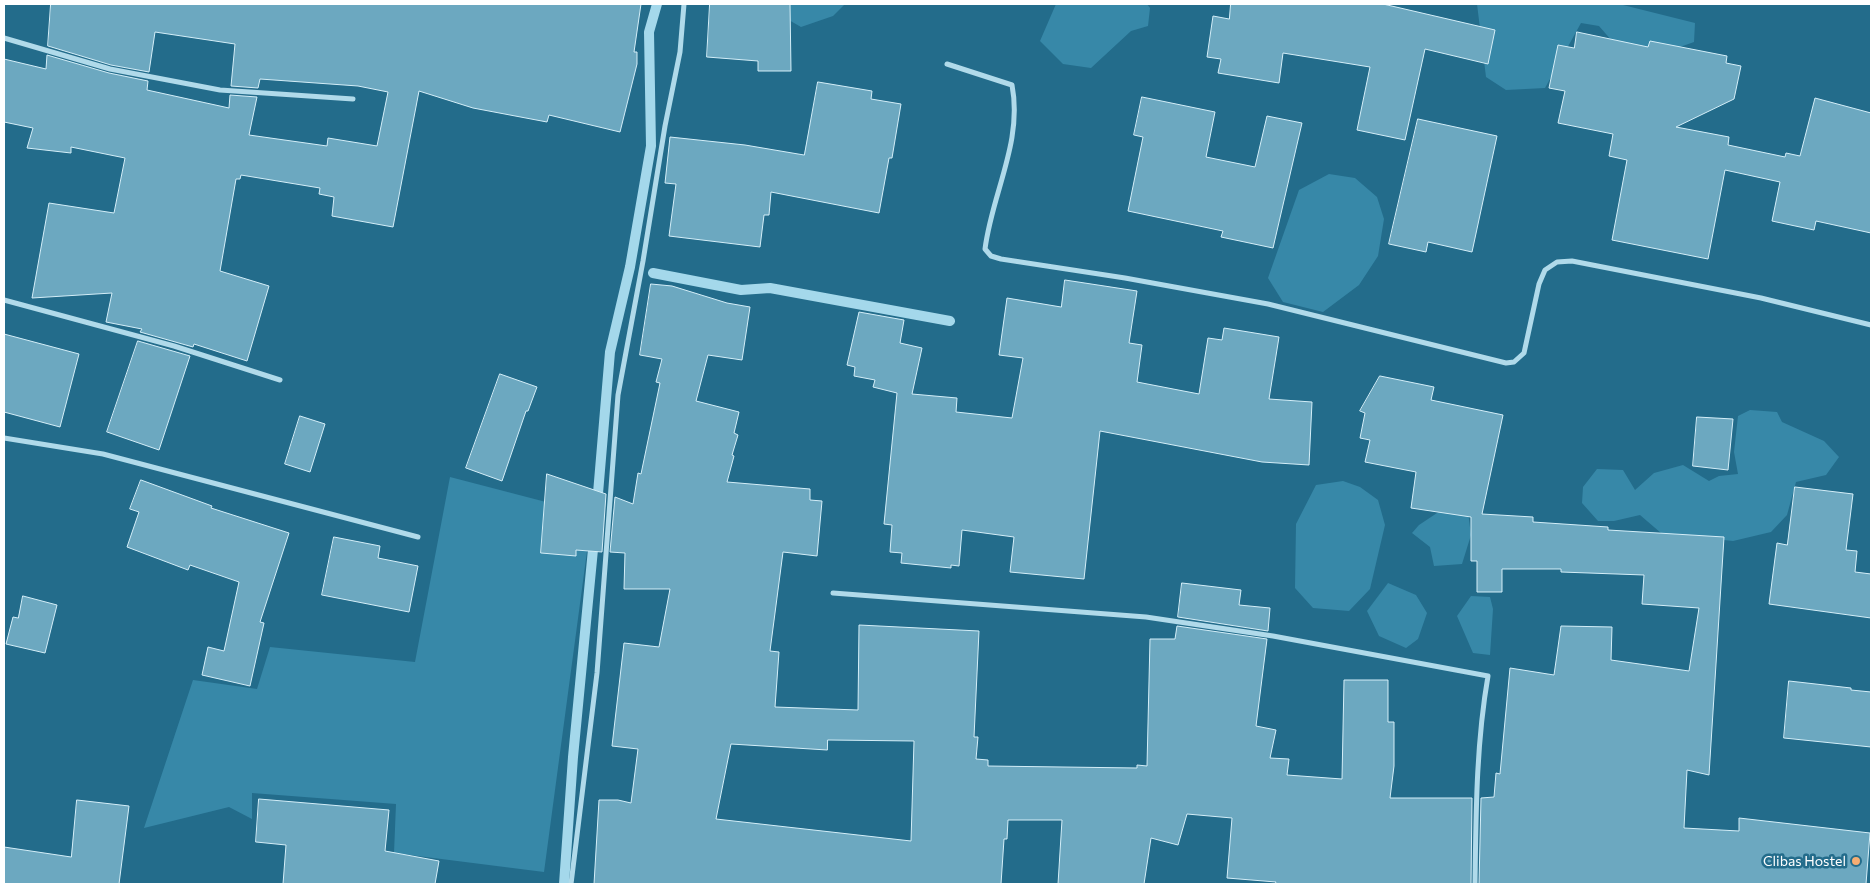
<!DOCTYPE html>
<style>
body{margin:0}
#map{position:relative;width:1875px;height:888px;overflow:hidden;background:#236c8b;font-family:Commissioner,sans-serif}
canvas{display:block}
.frame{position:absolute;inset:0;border:5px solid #fff;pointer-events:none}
</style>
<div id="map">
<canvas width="1875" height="888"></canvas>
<div class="frame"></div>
</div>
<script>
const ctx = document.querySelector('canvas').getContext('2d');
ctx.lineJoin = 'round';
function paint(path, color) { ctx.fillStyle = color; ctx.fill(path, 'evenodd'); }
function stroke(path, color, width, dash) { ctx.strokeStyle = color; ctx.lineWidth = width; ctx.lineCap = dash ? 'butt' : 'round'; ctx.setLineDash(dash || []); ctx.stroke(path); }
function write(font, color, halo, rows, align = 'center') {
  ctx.font = font + ' Commissioner,sans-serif'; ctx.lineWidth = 5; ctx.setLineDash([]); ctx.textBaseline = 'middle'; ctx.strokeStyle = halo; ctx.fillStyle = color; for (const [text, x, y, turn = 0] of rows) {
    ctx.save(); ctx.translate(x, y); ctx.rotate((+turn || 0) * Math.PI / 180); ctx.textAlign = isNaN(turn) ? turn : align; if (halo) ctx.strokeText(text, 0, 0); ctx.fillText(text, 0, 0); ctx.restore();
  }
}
const green = new Path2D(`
 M 761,4 L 845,4 L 833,16 L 801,27 Z
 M 1056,4 L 1147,4 L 1150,8 L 1148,26 L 1131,31 L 1091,68 L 1063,64 L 1040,41 Z
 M 1477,4 L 1619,4 L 1695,23 L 1694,42 L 1646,59 L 1619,49 L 1599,26 L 1581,23 L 1545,88 L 1506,90 L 1486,77 Z
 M 1329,174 L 1355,178 L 1377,197 L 1384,219 L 1378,256 L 1359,285 L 1323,312 L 1283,302 L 1268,278 L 1299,190 Z
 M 1750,410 L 1777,412 L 1782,422 L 1824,441 L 1839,457 L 1826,475 L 1796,482 L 1787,515 L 1771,532 L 1733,541 L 1661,533 L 1640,515 L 1614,521 L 1598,521 L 1582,503 L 1583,487 L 1597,469 L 1623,470 L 1635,490 L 1654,473 L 1683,465 L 1709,481 L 1719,476 L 1738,474 L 1734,452 L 1738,416 Z
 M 450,477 L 592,514 L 544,872 L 394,853 L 396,804 L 252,793 L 252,819 L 229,807 L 144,828 L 193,680 L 257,689 L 270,647 L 415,662 Z
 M 1343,481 L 1360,487 L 1378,500 L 1385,525 L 1370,589 L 1349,611 L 1313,608 L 1295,588 L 1296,524 L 1316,485 Z
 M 1443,509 L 1468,512 L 1471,535 L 1462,564 L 1434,566 L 1430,547 L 1412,533 L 1419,525 Z
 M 1388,583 L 1416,595 L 1427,613 L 1418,639 L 1406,648 L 1379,636 L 1367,611 Z
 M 1471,596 L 1490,597 L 1493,609 L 1490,655 L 1473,653 L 1457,616 Z`);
const stream = new Path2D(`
 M 653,273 L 741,290 L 770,288 L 950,321
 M 597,505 L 610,352 L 630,267 L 651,146 L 649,32 L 657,4
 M 564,884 L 573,757 L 594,539`);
const building = new Path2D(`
 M 51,4 L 641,4 L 634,52 L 637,52 L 637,64 L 620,132 L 549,115 L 547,122 L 473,108 L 419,91 L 393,227 L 332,216 L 334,197 L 319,194 L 320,188 L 241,175 L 240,179 L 236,179 L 220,271 L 269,286 L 247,361 L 194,344 L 193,347 L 140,332 L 142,329 L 106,322 L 112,293 L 32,298 L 49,203 L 114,213 L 125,158 L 71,147 L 71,153 L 27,148 L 33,128 L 4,122 L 4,59 L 46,69 L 47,55 L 109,73 L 148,81 L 147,90 L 229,108 L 230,95 L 257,97 L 249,135 L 327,146 L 328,138 L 377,146 L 388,92 L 358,86 L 260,79 L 258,88 L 231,86 L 235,44 L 155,32 L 149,72 L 111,65 L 48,46 Z
 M 710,4 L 790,4 L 791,71 L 758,71 L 758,61 L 707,57 Z
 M 1231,4 L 1383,4 L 1495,30 L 1488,64 L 1425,49 L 1405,140 L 1357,130 L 1370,67 L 1283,53 L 1279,83 L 1218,73 L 1221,59 L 1207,57 L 1213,16 L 1229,19 Z
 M 1577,32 L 1648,47 L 1650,41 L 1727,56 L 1726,63 L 1741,66 L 1734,99 L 1676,127 L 1729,137 L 1728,145 L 1785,157 L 1786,153 L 1800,156 L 1815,98 L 1871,113 L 1871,233 L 1816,221 L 1814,230 L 1772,221 L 1780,182 L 1725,170 L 1708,259 L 1612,240 L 1627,160 L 1609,156 L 1613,134 L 1558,123 L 1565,91 L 1549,88 L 1558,45 L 1574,48 Z
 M 818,82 L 872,91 L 871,99 L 901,104 L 892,158 L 889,158 L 879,213 L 771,192 L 769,215 L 764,215 L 760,247 L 669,236 L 676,184 L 665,183 L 670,137 L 745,145 L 804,155 Z
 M 1142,97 L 1215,112 L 1206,157 L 1255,167 L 1267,116 L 1302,123 L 1273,248 L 1221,237 L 1223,231 L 1128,211 L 1143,137 L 1134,135 Z
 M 1418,119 L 1497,136 L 1472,252 L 1428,242 L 1426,252 L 1389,244 Z
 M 1065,280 L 1137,291 L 1129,343 L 1142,345 L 1137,382 L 1199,394 L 1208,338 L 1222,340 L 1224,328 L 1279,337 L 1269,399 L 1312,402 L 1309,465 L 1262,462 L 1100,431 L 1084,579 L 1010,572 L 1014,537 L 962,530 L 959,566 L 951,565 L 951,568 L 901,563 L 902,553 L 890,552 L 892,525 L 884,524 L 897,393 L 873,387 L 875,380 L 854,376 L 855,367 L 847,365 L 859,312 L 904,320 L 900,343 L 922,348 L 912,394 L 957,398 L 956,412 L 1012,418 L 1023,358 L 999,355 L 1007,298 L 1061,307 Z
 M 651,284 L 672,286 L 727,303 L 750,307 L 742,360 L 708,355 L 696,401 L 739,412 L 734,433 L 738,435 L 732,455 L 734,456 L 727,482 L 810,489 L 810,500 L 822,501 L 817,556 L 783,552 L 770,651 L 779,652 L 775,707 L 858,710 L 859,625 L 979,631 L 974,737 L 978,737 L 976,759 L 988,760 L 988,766 L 1137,768 L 1137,765 L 1147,766 L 1150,639 L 1175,639 L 1177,626 L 1267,639 L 1256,726 L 1276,730 L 1270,758 L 1289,759 L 1287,775 L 1342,779 L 1344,680 L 1388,680 L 1388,722 L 1394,722 L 1394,766 L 1390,798 L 1472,798 L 1471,884 L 1275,884 L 1276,882 L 1227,878 L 1232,818 L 1187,814 L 1178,845 L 1151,838 L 1144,884 L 1058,884 L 1062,820 L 1008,820 L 1007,839 L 1004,839 L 1001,884 L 594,884 L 599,800 L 618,800 L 631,803 L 638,749 L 612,746 L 624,643 L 659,647 L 670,589 L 624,589 L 625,553 L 610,552 L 615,497 L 633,504 L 638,473 L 641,474 L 660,383 L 656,382 L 662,359 L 640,355 ZM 828,740 L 914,741 L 911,841 L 716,819 L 731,744 L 827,750 Z
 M 4,334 L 79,354 L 60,427 L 4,412 Z
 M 138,341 L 190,356 L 159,450 L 107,432 Z
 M 500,374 L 537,387 L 528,411 L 526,411 L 502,481 L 466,468 Z
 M 1380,376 L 1434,387 L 1431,400 L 1503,415 L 1482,514 L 1533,517 L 1533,522 L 1608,527 L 1608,530 L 1724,537 L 1709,775 L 1687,770 L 1684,828 L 1739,831 L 1739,818 L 1870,833 L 1866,884 L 1479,884 L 1481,798 L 1494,797 L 1496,773 L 1500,774 L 1510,668 L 1554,675 L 1561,626 L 1612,627 L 1611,660 L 1689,671 L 1699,608 L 1642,604 L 1644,575 L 1561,572 L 1561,569 L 1502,569 L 1502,592 L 1477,592 L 1477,561 L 1471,561 L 1471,517 L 1411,508 L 1416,472 L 1365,462 L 1370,440 L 1360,438 L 1365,413 L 1360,411 Z
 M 300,416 L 325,424 L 310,472 L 285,464 Z
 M 1697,417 L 1733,419 L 1728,470 L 1693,466 Z
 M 547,474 L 606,494 L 602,552 L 576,550 L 576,556 L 541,553 Z
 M 141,480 L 212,506 L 211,508 L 289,533 L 260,622 L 264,623 L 250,686 L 202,675 L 208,647 L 224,651 L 239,582 L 190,565 L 188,570 L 127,547 L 139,512 L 130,509 Z
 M 1795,487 L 1853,494 L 1846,550 L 1857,551 L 1855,572 L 1871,574 L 1871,618 L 1769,604 L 1777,543 L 1787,545 Z
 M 334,537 L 380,546 L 378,558 L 418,566 L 409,612 L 322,595 Z
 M 1182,583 L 1241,590 L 1239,605 L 1270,608 L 1268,631 L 1178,617 Z
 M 23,596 L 57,605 L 45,653 L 6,644 L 13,617 L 18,618 Z
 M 1789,681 L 1851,688 L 1851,690 L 1871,692 L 1871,747 L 1784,738 Z
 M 259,799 L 389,810 L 385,851 L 439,861 L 435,884 L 283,884 L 286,845 L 256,842 Z
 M 77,800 L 129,806 L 119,884 L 4,884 L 4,847 L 71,857 Z`);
const street = new Path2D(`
 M 4,38 L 110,69 L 220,90 L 353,99
 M 947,64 L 1012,85 C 1023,142 992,193 985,249 L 991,256 L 1001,259 L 1125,278 L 1268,304 L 1506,363 L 1514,362 L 1524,353 L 1539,284 L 1545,270 L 1557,262 L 1572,261 L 1761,298 L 1871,325
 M 4,300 L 174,346 L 280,380
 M 4,438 L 103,454 L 418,537
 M 833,593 L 1146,617 L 1273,636 L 1488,676 C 1476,745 1476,815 1475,884
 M 571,884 L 597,673 L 618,395 L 643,261 L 665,126 L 680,52 L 684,4`);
const markers = [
 [1856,861,5,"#f6ad72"]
];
const poiNames = [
 ["Clibas Hostel",1846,861]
];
paint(green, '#3788a8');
stroke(stream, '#a4d8eb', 10);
paint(building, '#6ca8c0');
stroke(building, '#d4eef8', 1);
stroke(street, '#b0daea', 5);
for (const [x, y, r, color] of markers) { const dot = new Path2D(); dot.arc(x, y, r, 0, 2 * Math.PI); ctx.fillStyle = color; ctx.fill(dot); stroke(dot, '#236c8b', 2); }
write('14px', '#fff', '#236c8b', poiNames, 'right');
</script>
